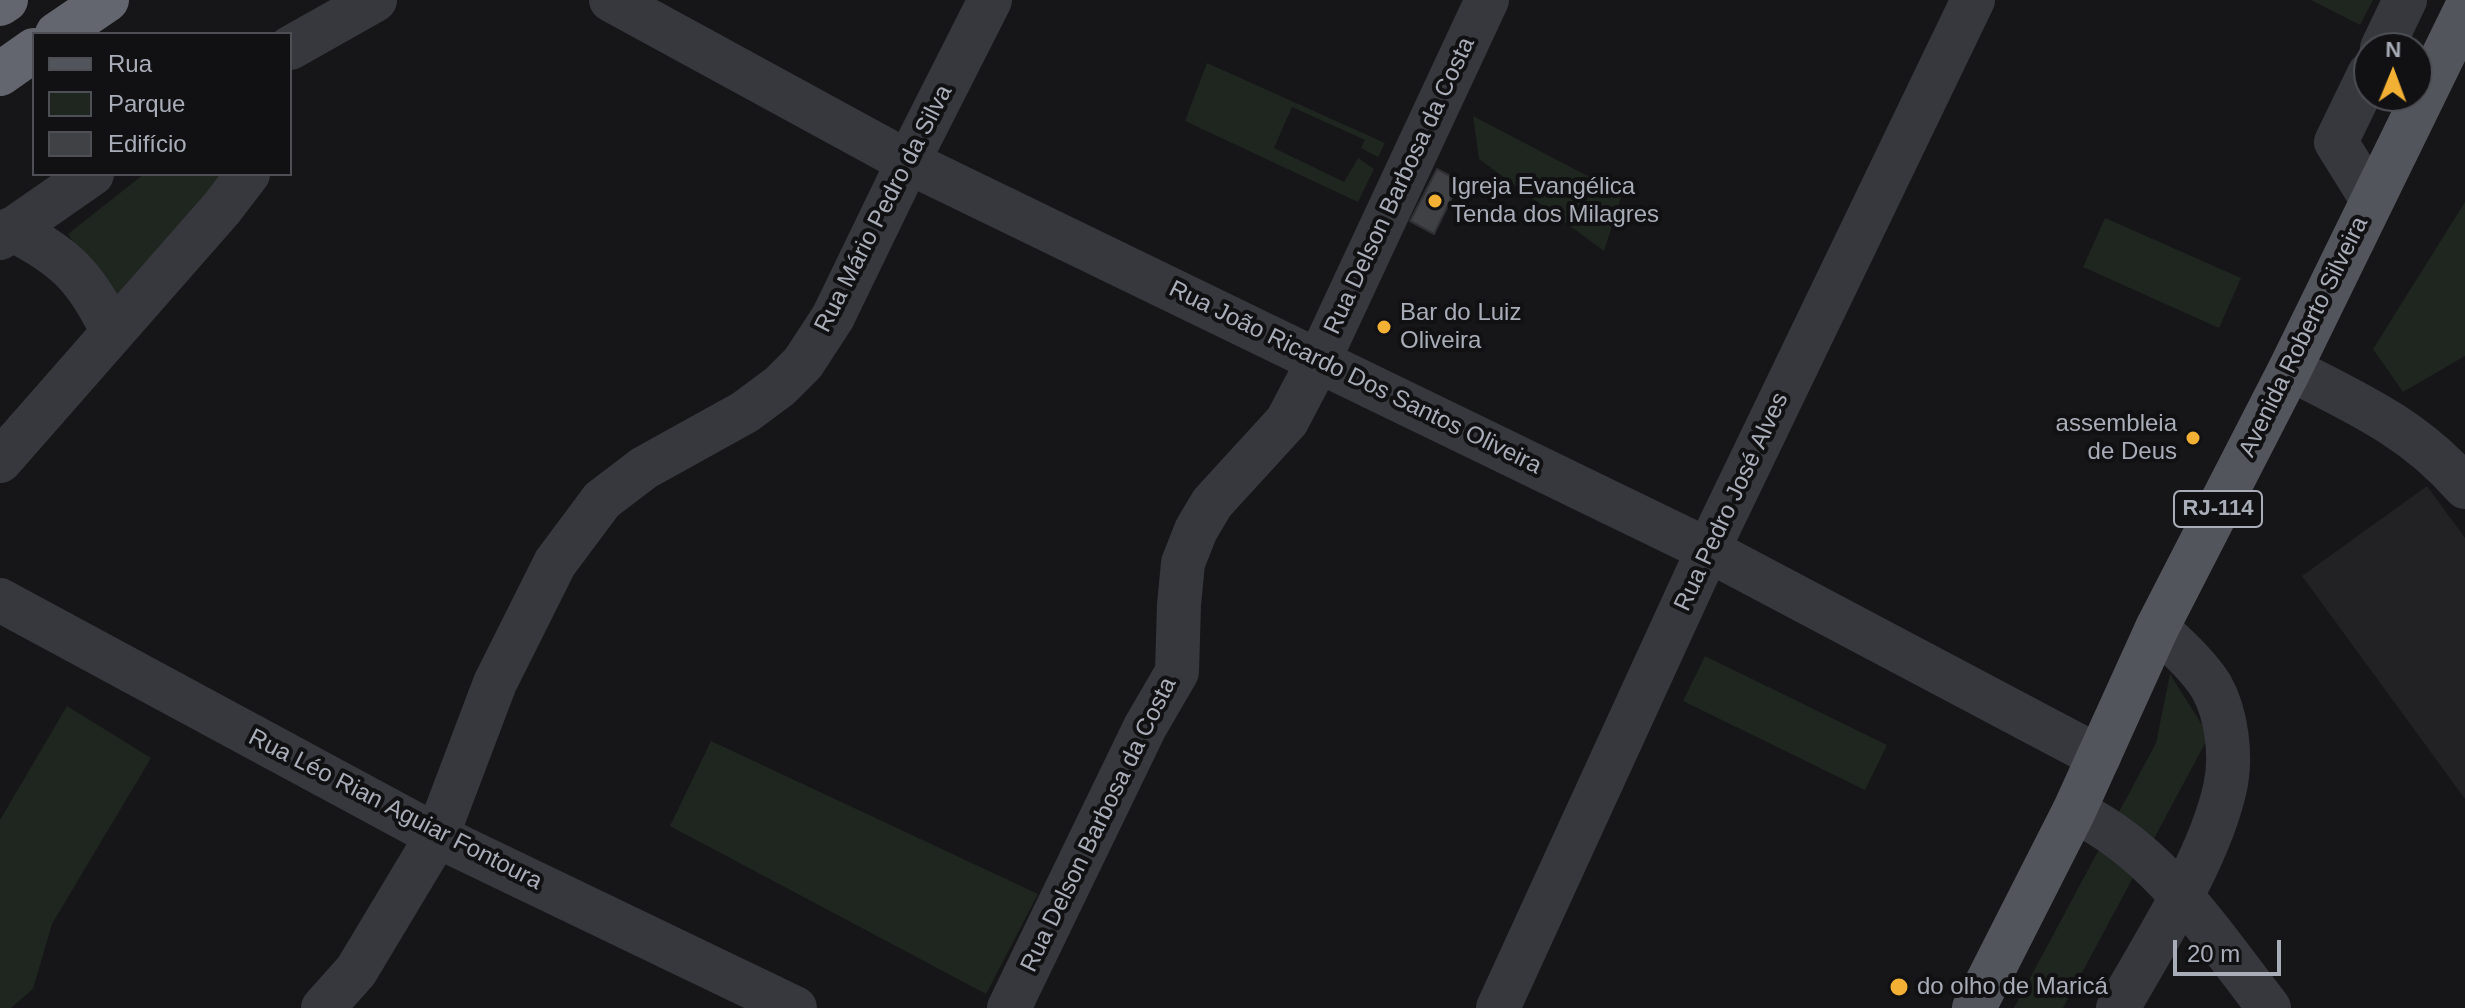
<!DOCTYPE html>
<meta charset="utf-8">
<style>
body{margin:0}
#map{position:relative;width:2465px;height:1008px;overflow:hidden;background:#161618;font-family:Arial,sans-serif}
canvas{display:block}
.legend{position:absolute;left:32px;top:32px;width:260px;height:144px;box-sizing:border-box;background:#111113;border:2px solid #4d4f55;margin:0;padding:10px 14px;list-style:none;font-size:24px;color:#a8adb8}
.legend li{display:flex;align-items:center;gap:16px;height:40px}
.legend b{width:40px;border:2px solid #4d4f55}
.north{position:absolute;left:2353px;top:32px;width:80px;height:80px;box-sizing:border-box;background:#111113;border:2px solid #4d4f55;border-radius:50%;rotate:1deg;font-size:22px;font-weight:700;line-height:32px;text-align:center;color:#a8adb8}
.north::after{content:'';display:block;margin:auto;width:28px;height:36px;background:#f2b134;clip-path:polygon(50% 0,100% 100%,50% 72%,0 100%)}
.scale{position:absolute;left:2173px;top:940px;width:108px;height:36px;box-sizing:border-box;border:4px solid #a8adb8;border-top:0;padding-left:10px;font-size:24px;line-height:28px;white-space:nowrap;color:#a8adb8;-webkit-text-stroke:6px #111113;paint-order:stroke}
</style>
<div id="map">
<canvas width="2465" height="1008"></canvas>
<ul class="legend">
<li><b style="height:10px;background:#53555c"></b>Rua</li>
<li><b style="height:22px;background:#1e261f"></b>Parque</li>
<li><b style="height:22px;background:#404145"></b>Edifício</li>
</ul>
<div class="north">N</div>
<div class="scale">20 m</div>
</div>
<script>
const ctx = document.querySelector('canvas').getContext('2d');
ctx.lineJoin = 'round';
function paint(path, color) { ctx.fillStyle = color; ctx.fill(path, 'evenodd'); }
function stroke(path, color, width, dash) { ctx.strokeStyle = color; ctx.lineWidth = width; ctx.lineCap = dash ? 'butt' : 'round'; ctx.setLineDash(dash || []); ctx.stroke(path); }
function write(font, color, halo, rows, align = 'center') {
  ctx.font = font + ' Arial,sans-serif'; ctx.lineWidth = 8; ctx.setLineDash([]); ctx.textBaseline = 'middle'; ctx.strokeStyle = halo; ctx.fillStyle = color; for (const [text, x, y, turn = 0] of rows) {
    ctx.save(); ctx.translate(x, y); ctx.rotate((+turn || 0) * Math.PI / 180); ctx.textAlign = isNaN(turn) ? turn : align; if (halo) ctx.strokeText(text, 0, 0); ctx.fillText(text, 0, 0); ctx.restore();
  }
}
const built = new Path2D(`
 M 2427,486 L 2465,538 L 2465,799 L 2302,576 Z`);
const green = new Path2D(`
 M 2311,0 L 2373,0 L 2360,25 Z
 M 1207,63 L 1385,143 L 1378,157 L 1361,148 L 1365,140 L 1292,107 L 1274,148 L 1344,182 L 1358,158 L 1374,169 L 1358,202 L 1185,121 Z
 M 1473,116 L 1622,194 L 1604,251 L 1479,159 Z
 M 144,174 L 223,174 L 113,301 L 68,234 Z
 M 2465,202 L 2465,356 L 2403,392 L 2373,349 Z
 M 2105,218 L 2241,278 L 2219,328 L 2083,267 Z
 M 1705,656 L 1887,745 L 1865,790 L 1683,701 Z
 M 2170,674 L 2209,736 L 2063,1008 L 2014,1008 L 2156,743 Z
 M 67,706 L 151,758 L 52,924 L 33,989 L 11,1008 L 0,1008 L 0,820 Z
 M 711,741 L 1038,894 L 986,994 L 670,826 Z`);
const building = new Path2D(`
 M 1437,169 L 1460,181 L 1434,234 L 1410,221 Z`);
const minor = new Path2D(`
 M 611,0 L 908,162 L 1708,550 L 2099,757
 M 290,48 L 375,0
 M 2382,48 L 2405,0
 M 2369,74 L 2336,142 L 2372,200
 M 11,229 C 65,256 86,277 112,331
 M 0,238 L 92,174
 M 2290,369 C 2357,403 2415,429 2465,487
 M 0,461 L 222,208 L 248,174
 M 0,600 L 437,836 L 795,1008
 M 2074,811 C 2160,852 2212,935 2269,1008
 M 323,1008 L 356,971 L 437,836 L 495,683 L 555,563 L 602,500 L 644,468 L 745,412 L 780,386 L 803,363 L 833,317 L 908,162 L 990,0
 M 1009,1008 L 1145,727 L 1177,672 L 1179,605 L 1183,563 L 1196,530 L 1212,503 L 1287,421 L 1319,360 L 1487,0
 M 1498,1008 L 1708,550 L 1973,0
 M 2118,1008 C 2154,944 2209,860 2225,788 C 2232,757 2227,714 2211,686 C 2197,664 2176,646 2157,628`);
const major = new Path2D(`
 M 1974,1008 L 2074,811 L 2157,628 L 2290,369 L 2465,11`);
const highway = new Path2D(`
 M 0,4 L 6,0
 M 57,34 L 107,0
 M 0,74 L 34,50`);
const markers = [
 [1435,201,8,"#f2b134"],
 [1384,327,8,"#f2b134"],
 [2193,438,8,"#f2b134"],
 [1899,987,10,"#f2b134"]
];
const shields = [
 [2218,509,88]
];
const shieldNames = [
 ["RJ-114",2218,509]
];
const streetNames = [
 ["Rua Delson Barbosa da Costa",1400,186,-65],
 ["Rua Mário Pedro da Silva",884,209,-63],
 ["Avenida Roberto Silveira",2304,337,-64],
 ["Rua João Ricardo Dos Santos Oliveira",1355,378,26],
 ["Rua Pedro José Alves",1732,502,-65],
 ["Rua Léo Rian Aguiar Fontoura",395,810,27],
 ["Rua Delson Barbosa da Costa",1099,825,-64]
];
const poiNames = [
 ["Igreja Evangélica",1451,187],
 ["Tenda dos Milagres",1451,215],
 ["Bar do Luiz",1400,313],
 ["Oliveira",1400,341],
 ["assembleia",2177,424,"right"],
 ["de Deus",2177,452,"right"],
 ["do olho de Maricá",1917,987]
];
paint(built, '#222225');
paint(green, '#1e261f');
paint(building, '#404145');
stroke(building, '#303034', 2);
stroke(minor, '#37383d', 44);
stroke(major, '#53555c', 44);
stroke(highway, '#63666e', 44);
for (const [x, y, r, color] of markers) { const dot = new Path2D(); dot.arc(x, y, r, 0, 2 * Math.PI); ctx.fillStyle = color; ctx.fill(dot); stroke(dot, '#111113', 3); }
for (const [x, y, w] of shields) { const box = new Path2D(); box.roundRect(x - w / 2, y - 18, w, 36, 6); ctx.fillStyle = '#111113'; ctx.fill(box); stroke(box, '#a8adb8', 2); }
write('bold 22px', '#a8adb8', null, shieldNames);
write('24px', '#a8adb8', '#111113', streetNames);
write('24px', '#a8adb8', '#111113', poiNames, 'left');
</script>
